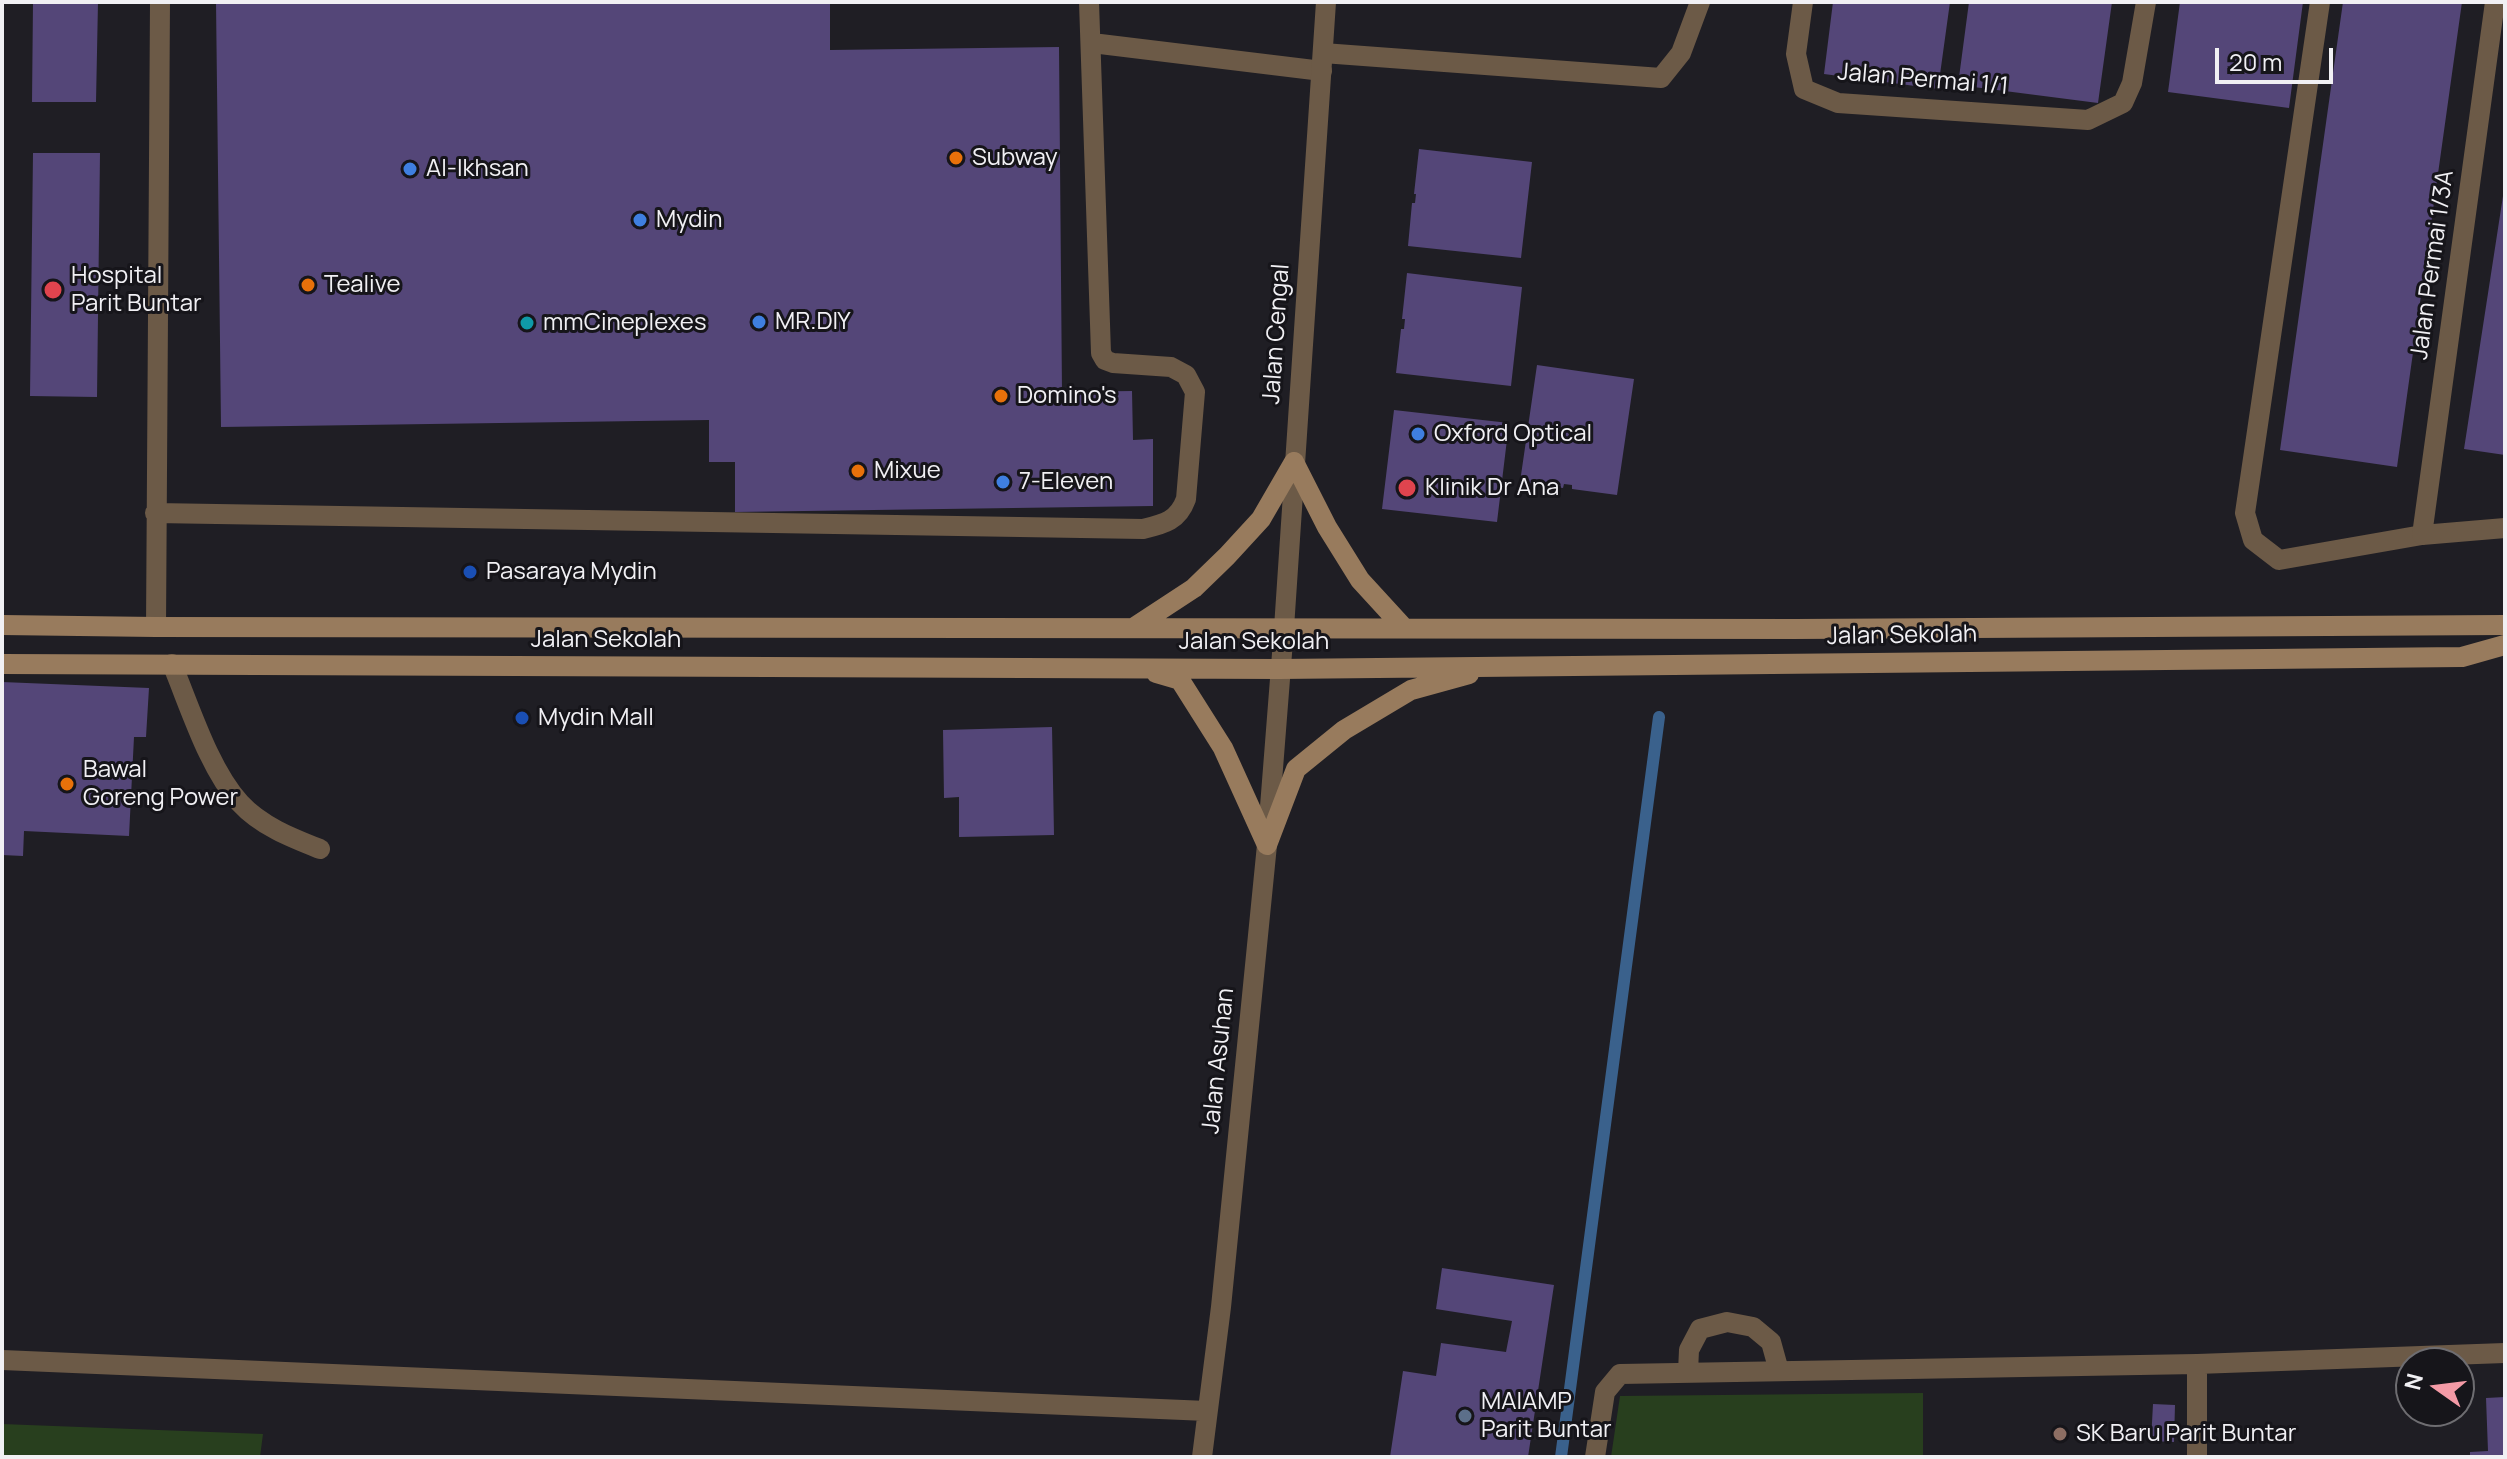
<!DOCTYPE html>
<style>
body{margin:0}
#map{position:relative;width:2507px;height:1459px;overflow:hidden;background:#1f1e24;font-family:Manrope,sans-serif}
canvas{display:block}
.frame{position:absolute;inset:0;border:4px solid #f1f0f4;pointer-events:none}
.north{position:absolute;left:2395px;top:1347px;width:80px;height:80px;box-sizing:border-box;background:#16151a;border:2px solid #6e6d71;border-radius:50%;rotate:284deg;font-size:22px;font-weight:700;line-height:32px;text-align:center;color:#f1f0f4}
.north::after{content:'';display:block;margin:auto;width:28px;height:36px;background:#f49aa6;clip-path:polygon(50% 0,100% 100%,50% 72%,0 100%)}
.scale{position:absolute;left:2215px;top:48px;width:118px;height:36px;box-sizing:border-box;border:4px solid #f1f0f4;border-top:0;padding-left:10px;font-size:24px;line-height:28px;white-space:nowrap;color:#f1f0f4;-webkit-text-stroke:6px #16151a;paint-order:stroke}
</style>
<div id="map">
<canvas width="2507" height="1459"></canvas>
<div class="frame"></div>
<div class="north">N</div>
<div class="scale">20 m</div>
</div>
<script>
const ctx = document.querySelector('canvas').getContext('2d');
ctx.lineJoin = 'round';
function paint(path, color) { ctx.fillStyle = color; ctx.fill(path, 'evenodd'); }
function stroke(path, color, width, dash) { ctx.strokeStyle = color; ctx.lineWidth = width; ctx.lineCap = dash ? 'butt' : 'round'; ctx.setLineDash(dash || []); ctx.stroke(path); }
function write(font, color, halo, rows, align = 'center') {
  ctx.font = font + ' Manrope,sans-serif'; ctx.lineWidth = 6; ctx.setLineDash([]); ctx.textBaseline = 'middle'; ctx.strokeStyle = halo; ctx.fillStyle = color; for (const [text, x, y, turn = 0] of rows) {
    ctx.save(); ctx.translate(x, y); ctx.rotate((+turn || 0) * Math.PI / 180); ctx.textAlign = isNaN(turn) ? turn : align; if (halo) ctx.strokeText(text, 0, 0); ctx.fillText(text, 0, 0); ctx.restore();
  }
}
const green = new Path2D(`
 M 1923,1393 L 1923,1457 L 1611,1457 L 1620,1396 Z
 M 2,1424 L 263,1434 L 260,1457 L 2,1457 Z`);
const stream = new Path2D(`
 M 1561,1457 L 1659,717`);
const building = new Path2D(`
 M 33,2 L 98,2 L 96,102 L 32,102 Z
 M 216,2 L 830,2 L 830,50 L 1059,47 L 1062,392 L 1132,391 L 1133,440 L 1153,439 L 1153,506 L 735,512 L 735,462 L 709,462 L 709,420 L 221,427 Z
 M 1833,2 L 1950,2 L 1938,89 L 1824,74 Z
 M 1969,2 L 2112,2 L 2098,103 L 1958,85 Z
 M 2180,2 L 2303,2 L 2289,108 L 2168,92 Z
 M 2343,2 L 2462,2 L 2397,467 L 2280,450 Z
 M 1419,149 L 1532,162 L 1521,258 L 1408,246 L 1412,203 L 1415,203 L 1416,194 L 1414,194 Z
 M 33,153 L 100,153 L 97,397 L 30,396 Z
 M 2503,196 L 2505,196 L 2505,455 L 2464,449 Z
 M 1407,273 L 1522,287 L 1511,386 L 1396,373 L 1401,329 L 1404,329 L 1405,319 L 1402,319 Z
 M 1537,365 L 1634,379 L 1617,495 L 1572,489 L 1572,485 L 1564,484 L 1563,488 L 1520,482 Z
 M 1394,410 L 1509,423 L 1497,522 L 1382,509 Z
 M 2,682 L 149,688 L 146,737 L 134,737 L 129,836 L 24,831 L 23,856 L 2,855 Z
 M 1052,727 L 1054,835 L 959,837 L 959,797 L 944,798 L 943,730 Z
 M 1442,1268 L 1554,1285 L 1528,1457 L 1390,1457 L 1403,1371 L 1436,1376 L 1441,1343 L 1506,1352 L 1512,1321 L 1436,1309 Z
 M 2505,1397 L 2505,1457 L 2470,1457 L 2470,1452 L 2488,1451 L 2486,1398 Z
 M 2153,1404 L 2175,1405 L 2174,1442 L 2151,1441 Z`);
const lane = new Path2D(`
 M 2320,2 L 2245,513 L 2253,540 L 2279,560 L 2422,535
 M 1092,43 L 1322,71
 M 155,513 L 1143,529 C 1164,524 1178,521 1186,499 L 1195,392 L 1186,375 L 1171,367 L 1113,363 L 1105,360 L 1101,353 L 1089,2
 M 156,627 L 160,2
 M 172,664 C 190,707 209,769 240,803 C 261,826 292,838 320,849
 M 1688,1372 L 1689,1350 L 1700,1329 L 1727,1322 L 1753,1327 L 1771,1342 L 1779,1371
 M 1595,1457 L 1605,1392 L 1620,1374 L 2197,1364 L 2505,1353
 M 2197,1457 L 2197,1364`);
const street = new Path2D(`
 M 1803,2 L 1796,54 L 1804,89 L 1838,103 L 2088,120 L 2123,103 L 2132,83 L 2146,2
 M 2495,2 L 2422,535 L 2505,528
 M 1323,53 L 1661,78 L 1681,53 L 1700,2
 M 2,1360 L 1207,1411
 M 1202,1457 L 1221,1307 L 1267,845 L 1284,628 L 1326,2`);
const secondary = new Path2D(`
 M 1294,462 L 1327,527 L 1360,580 L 1404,628
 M 2,625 L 156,627 L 1795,629 L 2505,625
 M 1133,628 L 1194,588 L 1227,556 L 1261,519 L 1294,462
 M 2,664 L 1279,669 L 2462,657 L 2505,645
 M 1156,673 L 1180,680 L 1223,748 L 1267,845
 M 1267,845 L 1296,769 L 1344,730 L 1411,690 L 1469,674`);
const markers = [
 [956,158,8,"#e8710a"],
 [410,169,8,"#3f7fe0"],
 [640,220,8,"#3f7fe0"],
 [308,285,8,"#e8710a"],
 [53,290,10,"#e0444e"],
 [759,322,8,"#3f7fe0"],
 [527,323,8,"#0f9aa8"],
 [1001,396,8,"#e8710a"],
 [1418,434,8,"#3f7fe0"],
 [858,471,8,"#e8710a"],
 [1003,482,8,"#3f7fe0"],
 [1407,488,10,"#e0444e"],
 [470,572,8,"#1a4fb4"],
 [522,718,8,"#1a4fb4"],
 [67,784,8,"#e8710a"],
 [1465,1416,8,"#5c6f8a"],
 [2060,1434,8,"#8d6e63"]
];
const streetNames = [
 ["Jalan Permai 1/1",1923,80,5],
 ["Jalan Permai 1/3A",2433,265,-82],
 ["Jalan Cengal",1277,334,-86],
 ["Jalan Sekolah",1902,636,-1],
 ["Jalan Sekolah",606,640],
 ["Jalan Sekolah",1254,642],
 ["Jalan Asuhan",1219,1061,-84]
];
const poiNames = [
 ["Subway",972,158],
 ["Al-Ikhsan",426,169],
 ["Mydin",656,220],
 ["Hospital",71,276],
 ["Parit Buntar",71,304],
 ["Tealive",324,285],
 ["MR.DIY",775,322],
 ["mmCineplexes",543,323],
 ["Domino's",1017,396],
 ["Oxford Optical",1434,434],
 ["Mixue",874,471],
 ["7-Eleven",1019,482],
 ["Klinik Dr Ana",1425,488],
 ["Pasaraya Mydin",486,572],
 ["Mydin Mall",538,718],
 ["Bawal",83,770],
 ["Goreng Power",83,798],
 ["MAIAMP",1481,1402],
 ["Parit Buntar",1481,1430],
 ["SK Baru Parit Buntar",2076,1434]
];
paint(green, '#283f1e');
stroke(stream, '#3a618c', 12);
paint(building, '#544678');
stroke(lane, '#6c5a47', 20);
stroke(street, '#6c5a47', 20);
stroke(secondary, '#987b5d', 20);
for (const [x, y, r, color] of markers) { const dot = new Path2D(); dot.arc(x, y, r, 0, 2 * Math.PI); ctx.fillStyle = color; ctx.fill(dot); stroke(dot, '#16151a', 3); }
write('24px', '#f1f0f4', '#16151a', streetNames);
write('24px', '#f1f0f4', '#16151a', poiNames, 'left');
</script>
